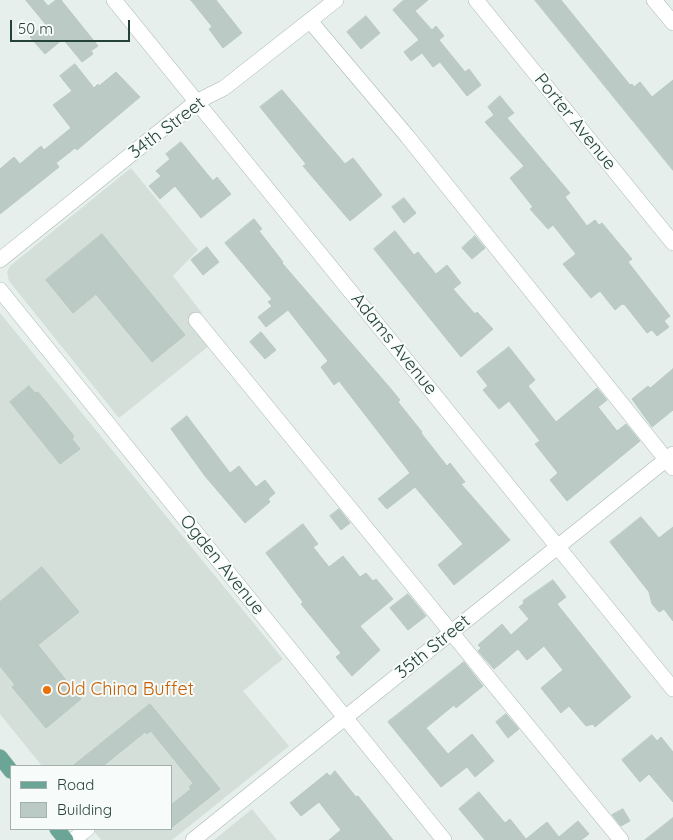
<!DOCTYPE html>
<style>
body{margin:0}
#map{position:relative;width:673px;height:840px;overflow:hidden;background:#e6efeb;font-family:Quicksand,sans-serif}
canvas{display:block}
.legend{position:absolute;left:10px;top:765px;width:162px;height:65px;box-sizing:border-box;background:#f7fbf9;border:1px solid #a3b1ad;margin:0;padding:6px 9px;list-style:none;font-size:15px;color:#24423a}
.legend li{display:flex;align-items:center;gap:10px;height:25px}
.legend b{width:25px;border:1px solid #a3b1ad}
.scale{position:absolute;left:10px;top:20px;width:120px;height:22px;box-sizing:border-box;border:2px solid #24423a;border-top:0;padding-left:6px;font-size:15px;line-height:18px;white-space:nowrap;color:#24423a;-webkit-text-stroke:4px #f7fbf9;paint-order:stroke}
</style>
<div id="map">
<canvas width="673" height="840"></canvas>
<ul class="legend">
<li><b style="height:6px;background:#6aa596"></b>Road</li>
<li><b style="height:14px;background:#bbcac4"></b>Building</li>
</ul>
<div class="scale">50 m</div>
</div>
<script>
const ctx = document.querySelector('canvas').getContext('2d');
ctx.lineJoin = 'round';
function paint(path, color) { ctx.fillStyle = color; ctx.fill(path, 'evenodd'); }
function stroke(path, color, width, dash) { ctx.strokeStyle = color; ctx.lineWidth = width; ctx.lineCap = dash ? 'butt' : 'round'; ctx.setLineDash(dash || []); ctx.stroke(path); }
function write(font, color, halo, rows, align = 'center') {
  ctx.font = font + ' Quicksand,sans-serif'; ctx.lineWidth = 4; ctx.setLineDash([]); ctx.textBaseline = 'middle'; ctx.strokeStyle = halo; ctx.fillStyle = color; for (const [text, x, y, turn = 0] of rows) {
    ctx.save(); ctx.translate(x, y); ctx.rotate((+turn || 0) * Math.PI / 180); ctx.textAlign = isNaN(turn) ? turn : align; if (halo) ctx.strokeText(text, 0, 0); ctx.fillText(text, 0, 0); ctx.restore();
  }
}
const built = new Path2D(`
 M 131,168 L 198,250 L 173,276 L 202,313 L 192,322 L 210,345 L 119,418 L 9,281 L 7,272 L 10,266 Z
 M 0,313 L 283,659 L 243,691 L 289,746 L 172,840 L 101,840 L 92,829 L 171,829 L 171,766 L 42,766 L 0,714 Z
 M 252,809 L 277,840 L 214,840 Z`);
const building = new Path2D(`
 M 26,0 L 43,0 L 48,6 L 56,0 L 61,0 L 98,46 L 91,51 L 93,54 L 82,62 L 63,39 L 45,54 L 30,37 L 45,24 Z
 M 191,0 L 216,0 L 242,33 L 223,48 L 209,29 L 212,27 Z
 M 404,0 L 428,0 L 415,11 L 432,30 L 436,26 L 444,36 L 439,40 L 465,72 L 469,69 L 481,85 L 467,96 L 440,62 L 433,67 L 422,53 L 411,61 L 404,52 L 419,40 L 393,10 Z
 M 535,0 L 561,0 L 630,85 L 632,84 L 634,87 L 640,82 L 652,97 L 673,80 L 673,170 Z
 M 366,16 L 380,33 L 361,49 L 347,32 Z
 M 75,64 L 94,88 L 98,84 L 99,86 L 116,72 L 140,97 L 77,150 L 75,148 L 56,163 L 59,167 L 0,214 L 0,169 L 14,157 L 20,164 L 41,146 L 44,150 L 71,128 L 53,105 L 72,91 L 60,76 Z
 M 282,90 L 345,164 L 353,158 L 382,195 L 350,221 L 303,166 L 306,164 L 260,107 Z
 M 500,96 L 514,113 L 507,118 L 570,193 L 565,197 L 587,226 L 595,220 L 599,225 L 602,223 L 632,259 L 628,262 L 670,316 L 664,321 L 669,327 L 657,336 L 652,330 L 647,333 L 625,305 L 622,304 L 615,310 L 600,291 L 591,298 L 563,264 L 576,254 L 553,225 L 548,229 L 530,209 L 533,207 L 510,178 L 524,166 L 485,122 L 494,115 L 488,107 Z
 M 181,142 L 213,181 L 217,177 L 231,194 L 201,218 L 175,186 L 160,199 L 149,186 L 161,176 L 156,171 L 170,159 L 166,154 Z
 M 404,198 L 416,213 L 404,223 L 392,207 Z
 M 254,219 L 262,229 L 259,231 L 283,262 L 282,263 L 391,389 L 400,400 L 398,402 L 422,432 L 421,433 L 447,466 L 450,463 L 465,482 L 461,484 L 510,540 L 454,585 L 438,565 L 463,544 L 415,487 L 387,509 L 378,499 L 410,473 L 339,381 L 334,385 L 321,367 L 328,361 L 288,310 L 266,327 L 258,317 L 272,306 L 268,302 L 272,299 L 225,243 Z
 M 395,231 L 414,255 L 418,252 L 436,274 L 447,265 L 461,283 L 453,289 L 475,314 L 477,312 L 493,329 L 461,357 L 374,249 Z
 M 102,234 L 185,335 L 152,362 L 96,294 L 73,313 L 46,280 Z
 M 475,236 L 485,248 L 472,259 L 462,248 Z
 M 207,247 L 219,262 L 203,275 L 191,260 Z
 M 261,332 L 276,350 L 265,359 L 250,342 Z
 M 509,347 L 535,380 L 528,386 L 556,422 L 597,388 L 607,400 L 598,407 L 617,431 L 626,424 L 640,441 L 567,501 L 550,480 L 558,473 L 535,444 L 540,441 L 509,401 L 499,409 L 483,390 L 488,386 L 477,372 Z
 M 673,369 L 673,410 L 652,427 L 632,399 L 648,386 L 650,388 Z
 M 29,386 L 35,393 L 38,392 L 74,436 L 72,439 L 80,449 L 60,464 L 10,402 Z
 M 187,416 L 230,473 L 239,466 L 256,487 L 265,480 L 275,493 L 268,499 L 270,502 L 245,523 L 205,476 L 171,429 Z
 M 339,509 L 350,523 L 341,530 L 330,516 Z
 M 641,517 L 659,538 L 673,527 L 673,621 L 664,609 L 659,612 L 652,604 L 649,592 L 610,542 Z
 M 303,524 L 318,544 L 313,547 L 329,567 L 343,556 L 360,577 L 366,573 L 373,581 L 376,579 L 393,599 L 360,626 L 380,650 L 352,676 L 336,657 L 341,653 L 301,604 L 303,602 L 266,553 Z
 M 42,567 L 79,612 L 38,645 L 81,699 L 46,728 L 12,687 L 15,685 L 0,666 L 0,602 Z
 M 553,580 L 566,597 L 557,604 L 631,697 L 595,727 L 593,724 L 586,726 L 569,706 L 561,713 L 541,688 L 563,670 L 544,646 L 527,660 L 518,649 L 494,669 L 478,651 L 481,648 L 478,645 L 502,624 L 511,635 L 529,619 L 519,607 L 524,603 L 523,601 Z
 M 408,594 L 426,616 L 408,630 L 390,608 Z
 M 464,662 L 483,686 L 456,708 L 454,705 L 426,728 L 448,754 L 472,734 L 494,761 L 475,777 L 467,767 L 441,787 L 388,722 Z
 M 150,704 L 220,789 L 171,828 L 171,805 L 191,789 L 189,787 L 193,783 L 151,731 L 147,734 L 145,732 L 103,766 L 73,766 Z
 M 506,714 L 519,729 L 508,738 L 496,722 Z
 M 652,735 L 657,741 L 661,737 L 673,752 L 673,802 L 649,774 L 640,782 L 622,760 Z
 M 335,771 L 356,797 L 358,796 L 393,840 L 329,840 L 341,830 L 319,802 L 301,816 L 290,803 L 327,773 L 330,776 Z
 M 479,792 L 505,823 L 510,819 L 526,839 L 547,822 L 559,837 L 578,821 L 589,834 L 581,840 L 485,840 L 459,809 Z
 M 623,809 L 630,821 L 621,826 L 612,815 Z
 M 673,818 L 673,840 L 645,840 Z`);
const minor = new Path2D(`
 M 114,0 L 673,689
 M 476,0 L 673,243
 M 654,0 L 673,23
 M 310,21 L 407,136 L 673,468
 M 0,260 L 196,102 L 224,88 L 336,0
 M 0,290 L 444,840
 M 196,320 L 621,840
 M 73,840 L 87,829
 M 193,840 L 673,454`);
const major = new Path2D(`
 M 0,757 L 11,771
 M 57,829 L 66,840`);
const markers = [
 [47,690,5,"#e8710a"]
];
const streetNames = [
 ["Porter Avenue",575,122,51],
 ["34th Street",167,128,-37],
 ["Adams Avenue",394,344,51],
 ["Ogden Avenue",222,565,51],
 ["35th Street",433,647,-39]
];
const foodNames = [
 ["Old China Buffet",57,690]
];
paint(built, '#d4dfda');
paint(building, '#bbcac4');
stroke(building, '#b8c9c2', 1);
stroke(minor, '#a8b8b2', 16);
stroke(major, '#c2cac8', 16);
stroke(minor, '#fff', 15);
stroke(major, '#6aa596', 15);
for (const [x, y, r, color] of markers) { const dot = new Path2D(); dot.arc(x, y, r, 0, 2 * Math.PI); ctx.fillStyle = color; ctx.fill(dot); stroke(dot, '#f7fbf9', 2); }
write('18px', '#24423a', '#f7fbf9', streetNames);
write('18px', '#c56008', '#f7fbf9', foodNames, 'left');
</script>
